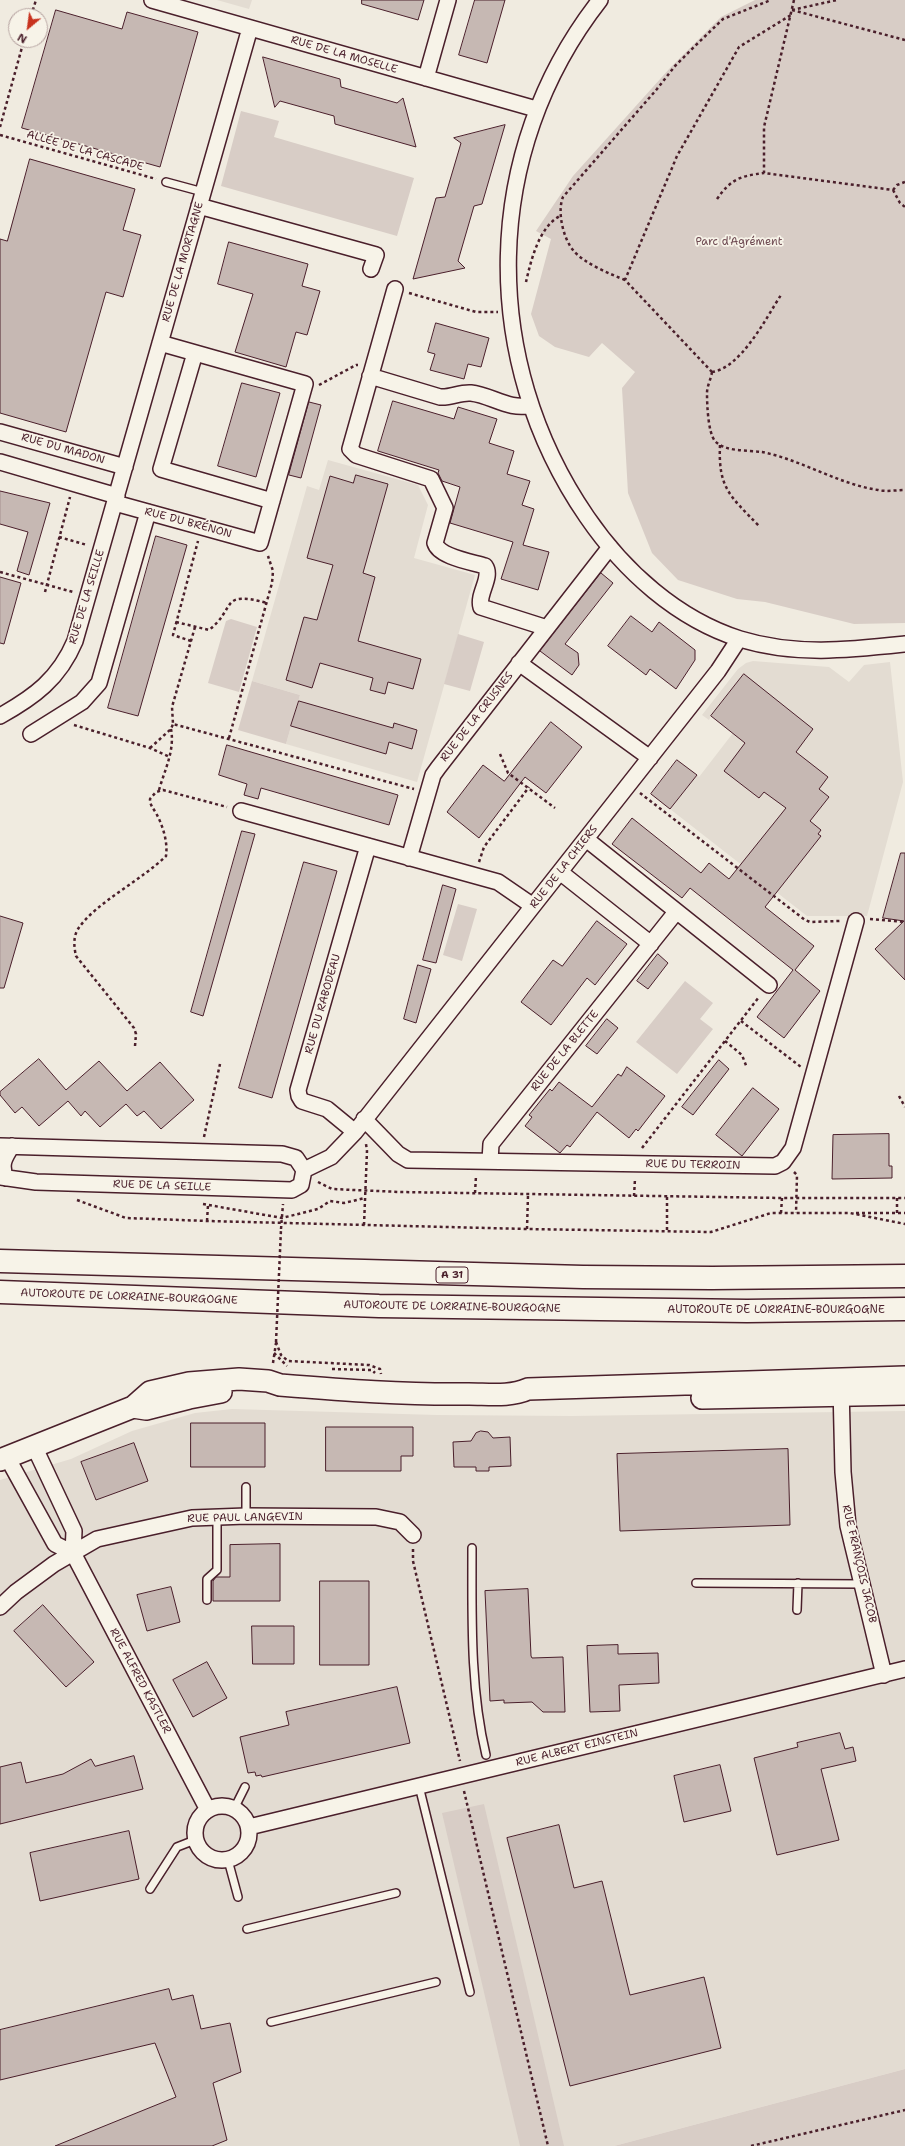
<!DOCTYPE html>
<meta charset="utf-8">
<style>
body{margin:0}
#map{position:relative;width:905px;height:2146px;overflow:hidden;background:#f0ebe0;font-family:"Shantell Sans",sans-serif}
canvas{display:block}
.north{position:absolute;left:8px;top:8px;width:40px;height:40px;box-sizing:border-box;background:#f7f3e8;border:1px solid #b29e9c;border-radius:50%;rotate:209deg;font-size:11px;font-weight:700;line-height:16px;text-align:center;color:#4a1f2b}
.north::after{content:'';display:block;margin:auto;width:14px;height:18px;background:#c8321e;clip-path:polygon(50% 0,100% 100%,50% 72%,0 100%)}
</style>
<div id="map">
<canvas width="905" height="2146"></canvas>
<div class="north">N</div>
</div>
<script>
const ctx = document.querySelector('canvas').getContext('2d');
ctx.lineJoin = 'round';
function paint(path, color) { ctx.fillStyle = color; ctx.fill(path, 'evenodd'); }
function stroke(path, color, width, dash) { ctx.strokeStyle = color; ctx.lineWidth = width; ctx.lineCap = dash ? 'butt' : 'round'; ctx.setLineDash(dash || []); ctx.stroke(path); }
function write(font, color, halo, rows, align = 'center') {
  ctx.font = font + ' "Shantell Sans",sans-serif'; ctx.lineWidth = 3.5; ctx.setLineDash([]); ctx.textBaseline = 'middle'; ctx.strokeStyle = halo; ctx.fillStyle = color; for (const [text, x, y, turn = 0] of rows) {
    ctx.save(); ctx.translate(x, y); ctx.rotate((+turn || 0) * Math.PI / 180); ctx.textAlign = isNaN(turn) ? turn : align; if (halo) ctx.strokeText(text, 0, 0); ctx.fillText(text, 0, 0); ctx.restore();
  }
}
const built = new Path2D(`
 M 217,0 L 252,0 L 249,9 Z
 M 328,460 L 418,485 L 428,505 L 414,558 L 475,575 L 417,782 L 286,744 L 300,695 L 252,681 L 307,486 L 319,490 Z
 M 753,661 L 829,667 L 849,682 L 864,665 L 890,662 L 903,782 L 867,916 L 807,916 L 670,809 L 697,775 L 699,777 L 733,733 L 711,716 L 709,720 L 702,715 L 738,669 L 746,663 Z
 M 232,1409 L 437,1415 L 572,1416 L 905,1411 L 905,2069 L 614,2146 L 0,2146 L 0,1480 L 71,1459 L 132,1431 L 195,1413 Z`);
const green = new Path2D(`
 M 755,0 L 905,0 L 905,623 L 854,624 L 765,602 L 737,599 L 678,580 L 652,553 L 628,493 L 622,388 L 635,372 L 602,343 L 589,357 L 555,347 L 539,336 L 531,314 L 551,239 L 536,231 L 573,176 L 670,68 L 721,17 Z
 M 241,111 L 279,121 L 274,137 L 414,178 L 397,236 L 221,186 Z
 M 231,619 L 257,627 L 239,692 L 208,683 L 226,621 Z
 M 458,634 L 484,642 L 470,691 L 444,684 Z
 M 252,681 L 300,695 L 286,744 L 238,730 Z
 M 458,904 L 477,909 L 462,961 L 443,955 Z
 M 685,981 L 713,1003 L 700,1019 L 713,1029 L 677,1074 L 636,1042 Z
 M 484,1804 L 564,2146 L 520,2146 L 442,1813 Z
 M 905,2069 L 905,2146 L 614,2146 Z`);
const building = new Path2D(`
 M 362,0 L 424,0 L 418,20 L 362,4 Z
 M 475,0 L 505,0 L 487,63 L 459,55 Z
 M 56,10 L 122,29 L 127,12 L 198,32 L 160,167 L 22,128 Z
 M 263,57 L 340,79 L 341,87 L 397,103 L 403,98 L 416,147 L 335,124 L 334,116 L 280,101 L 275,107 Z
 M 505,125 L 482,204 L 474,206 L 458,261 L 465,268 L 413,279 L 436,198 L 445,197 L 461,143 L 454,138 Z
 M 30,159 L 135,189 L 123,230 L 141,235 L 123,297 L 106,292 L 66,432 L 0,413 L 0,239 L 7,241 Z
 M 229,242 L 308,264 L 302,286 L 320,291 L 307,335 L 296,332 L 286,367 L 235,352 L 253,294 L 218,284 Z
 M 436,323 L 489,338 L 481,367 L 468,364 L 464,379 L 430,370 L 435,354 L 428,352 Z
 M 242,383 L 280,393 L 256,477 L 218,466 Z
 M 393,401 L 454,419 L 458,407 L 497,419 L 489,443 L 514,451 L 507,474 L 530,481 L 522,505 L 534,509 L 523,545 L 549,552 L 538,590 L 501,579 L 513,542 L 450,523 L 460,487 L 442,481 L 438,473 L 439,470 L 378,451 Z
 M 309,402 L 321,405 L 301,478 L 289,475 Z
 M 356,475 L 388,484 L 363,573 L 375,577 L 358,641 L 421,659 L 413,689 L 388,682 L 385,694 L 370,690 L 373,678 L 320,663 L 312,688 L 286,680 L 304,617 L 317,620 L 333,565 L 307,558 L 330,476 L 353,483 Z
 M 0,491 L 50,503 L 29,575 L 17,571 L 28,532 L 0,524 Z
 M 156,536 L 187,545 L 138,716 L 108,708 Z
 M 601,573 L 613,583 L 565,644 L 578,653 L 579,665 L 572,675 L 540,651 Z
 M 0,577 L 21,583 L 4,644 L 0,643 Z
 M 631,616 L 652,632 L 659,622 L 695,650 L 695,660 L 676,689 L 650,669 L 646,675 L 608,646 Z
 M 744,674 L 813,729 L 796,752 L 828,777 L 819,789 L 829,797 L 810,821 L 821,830 L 818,834 L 821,836 L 765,907 L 814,946 L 795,970 L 820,991 L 784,1038 L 757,1017 L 793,970 L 690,888 L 682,898 L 612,844 L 632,818 L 701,873 L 709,863 L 729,879 L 786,808 L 764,792 L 759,798 L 724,771 L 745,743 L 711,716 Z
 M 299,701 L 393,728 L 394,723 L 417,730 L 412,749 L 389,742 L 386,754 L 291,726 Z
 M 551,722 L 582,747 L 546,793 L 525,777 L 479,838 L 447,812 L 483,765 L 504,781 Z
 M 227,745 L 398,795 L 389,825 L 261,788 L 258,799 L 244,795 L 247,784 L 219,775 Z
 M 677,760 L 697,775 L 670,809 L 651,794 Z
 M 242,831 L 255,834 L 203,1016 L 191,1012 Z
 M 901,853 L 905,853 L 905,980 L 875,949 L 904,921 L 883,918 Z
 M 304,862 L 337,871 L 272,1098 L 239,1088 Z
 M 443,885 L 456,889 L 436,963 L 423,960 Z
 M 0,916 L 23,923 L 4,988 L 0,988 Z
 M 597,921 L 627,944 L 595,985 L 587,978 L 551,1025 L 521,1002 L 553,960 L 562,966 Z
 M 658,954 L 668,963 L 648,989 L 637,981 Z
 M 418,965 L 431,969 L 416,1023 L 404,1019 Z
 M 607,1019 L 618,1028 L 597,1054 L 586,1046 Z
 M 39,1059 L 66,1090 L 99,1061 L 127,1091 L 160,1062 L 194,1100 L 161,1129 L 144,1111 L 137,1116 L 126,1104 L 100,1127 L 85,1111 L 81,1116 L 68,1101 L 39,1126 L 22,1107 L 15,1113 L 0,1095 L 0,1092 Z
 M 719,1060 L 729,1069 L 693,1115 L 682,1107 Z
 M 627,1067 L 665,1096 L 638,1131 L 636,1129 L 629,1138 L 597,1112 L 570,1147 L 567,1145 L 560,1153 L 525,1126 L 532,1117 L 529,1115 L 550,1089 L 552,1091 L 559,1082 L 592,1107 L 618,1074 L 621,1076 Z
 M 753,1088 L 779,1109 L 742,1156 L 716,1135 Z
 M 889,1134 L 889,1166 L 892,1166 L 892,1178 L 832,1179 L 833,1135 Z
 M 191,1423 L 265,1423 L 265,1467 L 191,1467 Z
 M 326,1427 L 413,1427 L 413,1456 L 401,1456 L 401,1471 L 326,1471 Z
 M 481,1431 L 488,1432 L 493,1438 L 510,1437 L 511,1466 L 489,1467 L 489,1471 L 476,1471 L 476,1467 L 454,1467 L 453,1442 L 471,1441 L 476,1433 Z
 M 134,1443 L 148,1481 L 96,1500 L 81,1462 Z
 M 788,1449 L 790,1525 L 620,1531 L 617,1454 Z
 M 280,1544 L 280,1601 L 213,1601 L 213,1581 L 216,1577 L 230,1577 L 230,1545 Z
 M 320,1581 L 369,1581 L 369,1665 L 320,1665 Z
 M 171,1587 L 180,1622 L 147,1631 L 137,1595 Z
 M 528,1589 L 531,1656 L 532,1658 L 563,1657 L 565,1712 L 543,1712 L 532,1702 L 504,1703 L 504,1700 L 490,1701 L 485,1591 Z
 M 43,1605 L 94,1662 L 66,1687 L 14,1631 Z
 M 252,1626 L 294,1626 L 294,1664 L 253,1664 Z
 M 618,1645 L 618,1654 L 658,1653 L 659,1683 L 619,1685 L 620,1711 L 590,1712 L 587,1646 Z
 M 207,1662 L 227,1698 L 193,1717 L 173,1680 Z
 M 397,1687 L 410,1743 L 262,1777 L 261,1775 L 256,1776 L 255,1772 L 248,1773 L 240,1737 L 289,1725 L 286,1712 Z
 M 840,1733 L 845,1749 L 853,1747 L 856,1761 L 821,1769 L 839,1840 L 777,1855 L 754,1758 L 798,1747 L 797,1743 Z
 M 134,1756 L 143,1789 L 0,1824 L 0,1767 L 21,1762 L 26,1783 L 63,1774 L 91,1759 L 95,1766 Z
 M 720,1765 L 731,1811 L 684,1822 L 674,1776 Z
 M 559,1825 L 574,1888 L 602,1881 L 630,1995 L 704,1977 L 721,2048 L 570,2086 L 507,1838 Z
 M 129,1831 L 139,1879 L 40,1901 L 30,1853 Z
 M 169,1989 L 172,2000 L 193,1995 L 201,2029 L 230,2023 L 241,2072 L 213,2083 L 227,2140 L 212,2146 L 55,2146 L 176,2097 L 155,2043 L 0,2080 L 0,2030 Z`);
const path = new Path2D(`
 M 794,0 L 764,127 L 764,173 L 893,190
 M 792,10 L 905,40
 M 792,10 L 837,0
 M 31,16 L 36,0
 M 0,127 L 24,40
 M 0,135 L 156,179
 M 893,190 L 900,203 L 905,207
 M 893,190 L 897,185 L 905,182
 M 717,199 C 731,179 740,176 764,173
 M 625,280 C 610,274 583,263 573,250 C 563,238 557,211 563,197 L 657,89 L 675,66 L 697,44 L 723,19 L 771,0
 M 526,282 C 531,260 539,227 560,216
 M 409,293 L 476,312 L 498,312
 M 712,372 L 625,280 L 677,156 L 739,47 L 791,15
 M 712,372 C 711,379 707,386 707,393 C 707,404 708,433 715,441 C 725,452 747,450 762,452 C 802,460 838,484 878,490 C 886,492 896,490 905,490
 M 712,372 C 741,368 766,318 781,295
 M 319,385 L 356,365 L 358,365
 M 720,445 C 718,488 730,496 759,526
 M 59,537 L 87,545
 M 0,572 L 73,592
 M 45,592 L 70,497
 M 176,622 L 209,630 C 237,608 219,590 267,603
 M 195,627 L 172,707 L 173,724 L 414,789
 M 191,641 L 173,635 L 198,541
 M 74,725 L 150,748 L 170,757
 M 229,738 L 272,583 L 273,571 L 268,556
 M 150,748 L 171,729 L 173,724
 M 500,754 L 508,773 L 555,808
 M 159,790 C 165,769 175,750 171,729
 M 640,793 L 805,920 L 810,922 L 840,921
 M 479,862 L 484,847 L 529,787
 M 870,919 L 905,922
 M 741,1021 L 801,1067
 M 725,1041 L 742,1055 L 747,1068
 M 135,1046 L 136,1034 L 134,1028 L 76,956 C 74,947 73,937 78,929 C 95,903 142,880 166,856 C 168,842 163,826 156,813 C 153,808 150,805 150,799 L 156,792 L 163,790 L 227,807
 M 899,1096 L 905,1107
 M 204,1137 L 220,1064
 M 642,1148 L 759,997
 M 794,1172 L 797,1175 L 796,1213
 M 318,1182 L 332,1189 L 400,1192 L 782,1198 L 905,1198
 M 475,1193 L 476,1176
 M 634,1196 L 635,1179
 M 667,1197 L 667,1231
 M 897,1198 L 897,1213
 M 77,1200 L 126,1218 L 207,1221 L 527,1229 L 711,1232 L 771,1213 L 850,1213 L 905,1224
 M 203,1204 L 282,1218 L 318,1209 L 330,1201 L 344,1203 L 365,1198
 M 781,1213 L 782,1198
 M 856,1213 L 905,1213
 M 207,1221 L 208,1205
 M 364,1225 L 367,1151 L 366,1144
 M 281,1229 L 283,1204
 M 527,1229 L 528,1195
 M 276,1342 L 281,1355 L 288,1361 L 369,1365 L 380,1369 L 381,1374
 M 274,1353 L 287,1366
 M 273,1363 L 276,1343
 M 332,1369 L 372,1370 L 375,1373
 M 413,1549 L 413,1561 L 460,1761
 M 464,1791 L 548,2146
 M 751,2146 L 905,2110`);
const service = new Path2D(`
 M 166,182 L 203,192
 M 246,1516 L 246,1487
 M 472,1548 C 472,1617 470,1688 486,1755
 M 696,1583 L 862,1584
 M 207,1600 L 207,1579 L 217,1570 L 217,1517
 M 797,1610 L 798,1583
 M 419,1786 L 470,1992
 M 234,1809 L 245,1787
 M 228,1860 L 238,1897
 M 150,1889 L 177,1847 L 195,1840
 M 247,1929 L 396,1893
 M 271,2022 L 436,1982`);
const minor = new Path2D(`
 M 152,0 L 536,109
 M 600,0 C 481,152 479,360 587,517 C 624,571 677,619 740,639 C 795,656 849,650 905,644
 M 426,78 L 448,0
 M 199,206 L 376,255 L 371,269
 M 395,289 L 350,449 L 356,455 L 431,479 L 445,508 L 435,543 C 439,557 472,562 485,566 C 493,577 477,594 481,607 L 547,628
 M 195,353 L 161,469 L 272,501
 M 370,376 L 440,397 C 451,398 460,392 471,393 C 491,395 510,411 531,405
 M 0,432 L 125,467
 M 0,462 L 117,496
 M 115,503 L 260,543 L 305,384 L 160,343
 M 519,663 L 650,758
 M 0,716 C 34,697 59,679 75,641 L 250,28
 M 31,734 L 82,702 L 99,683 L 148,512
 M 241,811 L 498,882 L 533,906
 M 586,839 L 769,985
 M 409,858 L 433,775 L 438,768 L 610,547
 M 560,872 L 651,944
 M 364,1119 L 398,1154 L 408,1160 L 775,1166 L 783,1162 L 793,1148 L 856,921
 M 355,1132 L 327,1109 L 302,1101 L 299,1096 L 298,1090 L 368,846
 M 0,1146 L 282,1154 L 296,1158 L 304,1170 L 301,1185 L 292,1190 L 36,1182 L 0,1177
 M 490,1161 L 491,1144 L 676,912
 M 304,1170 L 331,1157 L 355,1132 L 718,671 L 739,639
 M 6,1178 C 0,1165 4,1158 12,1146
 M 841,1386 L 843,1472 L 848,1526 L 884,1675
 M 34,1446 L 74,1531 L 73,1553 L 208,1810
 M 7,1457 L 55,1544 L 73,1553
 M 0,1607 L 16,1592 L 54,1564 L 97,1539 L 192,1518 L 246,1516 L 376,1517 L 400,1522 L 413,1535
 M195 1833a27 27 0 1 1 54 0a27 27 0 1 1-54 0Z
 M 249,1827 L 905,1669`);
const secondary = new Path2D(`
 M 702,1398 L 905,1394
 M 133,1407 L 146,1409 L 189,1398 L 221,1392
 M 0,1460 L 133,1407 L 150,1392 L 189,1383 L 239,1379 L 268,1381 L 280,1385 C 343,1390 406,1395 469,1394 C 489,1394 510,1397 528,1389 L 905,1377`);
const motorway = new Path2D(`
 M 0,1261 L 583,1277 L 712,1278 L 905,1276
 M 0,1292 L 379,1306 L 747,1311 L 905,1309`);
const pathBridge = new Path2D(`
 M 276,1342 L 281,1229`);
const shields = [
 [452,1275,32]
];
const shieldNames = [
 ["A 31",452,1275]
];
const streetNames = [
 ["RUE DE LA MOSELLE",344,55,16],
 ["ALLÉE DE LA CASCADE",85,151,16],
 ["RUE DE LA MORTAGNE",183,262,-74],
 ["RUE DU MADON",63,449,16],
 ["RUE DU BRÉNON",188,523,15],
 ["RUE DE LA SEILLE",87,597,-73],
 ["RUE DE LA CRUSNES",477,717,-52],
 ["RUE DE LA CHIERS",564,867,-52],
 ["RUE DU RABODEAU",323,1004,-74],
 ["RUE DE LA BLETTE",565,1051,-51],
 ["RUE DU TERROIN",693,1165,1],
 ["RUE DE LA SEILLE",162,1186,2],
 ["AUTOROUTE DE LORRAINE-BOURGOGNE",129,1297,2],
 ["AUTOROUTE DE LORRAINE-BOURGOGNE",452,1307,1],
 ["AUTOROUTE DE LORRAINE-BOURGOGNE",776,1310],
 ["RUE PAUL LANGEVIN",245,1518,-1],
 ["RUE FRANÇOIS JACOB",859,1564,77],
 ["RUE ALFRED KASTLER",140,1681,62],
 ["RUE ALBERT EINSTEIN",577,1748,-14]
];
const parkNames = [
 ["Parc d'Agrément",739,242]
];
paint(built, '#e3dcd2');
paint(green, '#d8cdc6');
paint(building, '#c6b8b3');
stroke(building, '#4a1f2b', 1);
stroke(service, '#4a1f2b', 10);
stroke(minor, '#4a1f2b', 18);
stroke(secondary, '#4a1f2b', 24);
stroke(motorway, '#4a1f2b', 25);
stroke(path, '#4a1f2b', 2.5, [3, 3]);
stroke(service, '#f7f3e8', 7);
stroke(minor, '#f7f3e8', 15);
stroke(secondary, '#f7f3e8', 21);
stroke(motorway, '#f7f3e8', 22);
stroke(pathBridge, '#4a1f2b', 2.5, [3, 3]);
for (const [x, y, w] of shields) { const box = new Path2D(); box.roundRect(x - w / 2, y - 8, w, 16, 3); ctx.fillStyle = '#f7f3e8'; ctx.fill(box); stroke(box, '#4a1f2b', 1); }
write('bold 10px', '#4a1f2b', null, shieldNames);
write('11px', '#4a1f2b', '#f7f3e8', streetNames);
write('11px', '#6e4a52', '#f7f3e8', parkNames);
</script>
